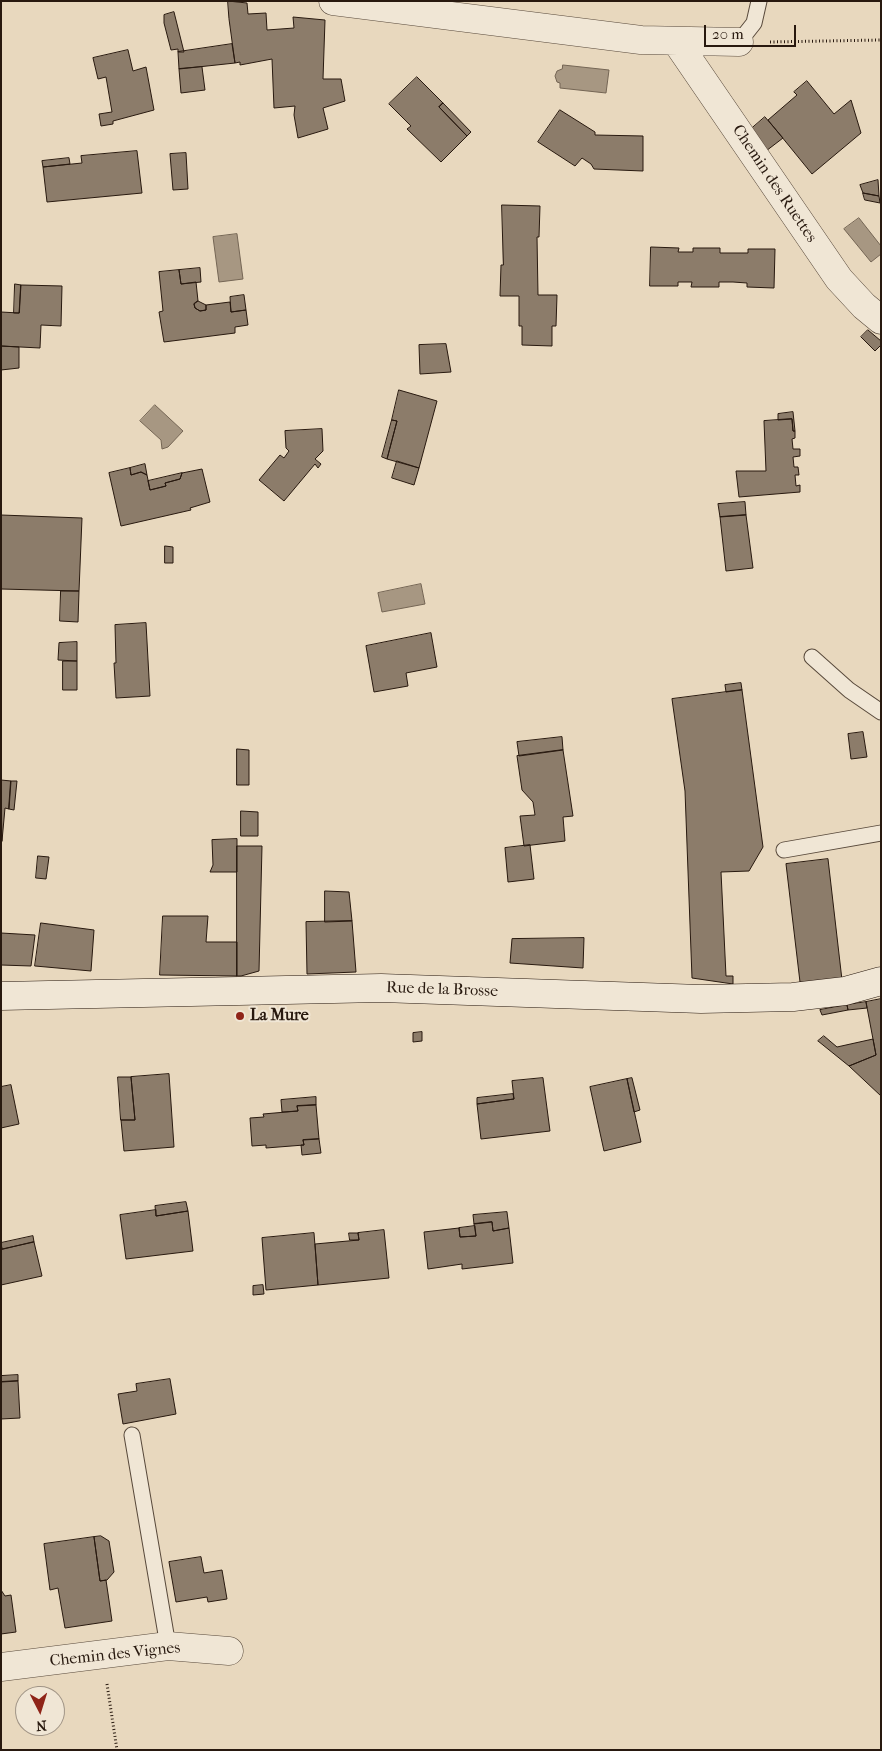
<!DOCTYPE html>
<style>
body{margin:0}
#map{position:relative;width:882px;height:1751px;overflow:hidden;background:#e8d8be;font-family:"IM FELL French Canon",serif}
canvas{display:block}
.frame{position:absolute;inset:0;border:2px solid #28190f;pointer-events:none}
.north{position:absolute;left:15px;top:1686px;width:50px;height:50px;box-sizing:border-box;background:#f0e6d5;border:1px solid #a09486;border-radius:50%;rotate:175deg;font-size:14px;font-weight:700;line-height:20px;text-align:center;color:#28190f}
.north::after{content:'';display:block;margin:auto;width:18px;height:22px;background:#8f2418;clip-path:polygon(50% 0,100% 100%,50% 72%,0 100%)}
.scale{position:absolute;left:704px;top:25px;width:92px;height:22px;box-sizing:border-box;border:2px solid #28190f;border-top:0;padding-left:6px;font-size:15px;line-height:18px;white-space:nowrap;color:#28190f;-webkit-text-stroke:4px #f0e6d5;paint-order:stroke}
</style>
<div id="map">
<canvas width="882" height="1751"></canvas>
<div class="frame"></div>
<div class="north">N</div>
<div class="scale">20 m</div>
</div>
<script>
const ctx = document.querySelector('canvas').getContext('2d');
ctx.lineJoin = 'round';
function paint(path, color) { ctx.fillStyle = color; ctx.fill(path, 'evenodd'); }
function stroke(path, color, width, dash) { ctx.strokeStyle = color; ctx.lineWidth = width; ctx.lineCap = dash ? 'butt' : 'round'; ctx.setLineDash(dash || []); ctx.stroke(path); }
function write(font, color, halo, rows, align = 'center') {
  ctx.font = font + ' "IM FELL French Canon",serif'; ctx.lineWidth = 4; ctx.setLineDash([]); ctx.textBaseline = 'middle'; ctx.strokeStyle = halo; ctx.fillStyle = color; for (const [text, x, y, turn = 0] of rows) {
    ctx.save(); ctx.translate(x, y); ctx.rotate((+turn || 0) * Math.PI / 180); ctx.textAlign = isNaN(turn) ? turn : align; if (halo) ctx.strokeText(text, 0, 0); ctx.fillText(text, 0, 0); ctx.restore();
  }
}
const water = new Path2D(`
 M 563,65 L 609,70 L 606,93 L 560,88 L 560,83 L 557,82 L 555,76 L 557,71 L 562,69 Z
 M 859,218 L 881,246 L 881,254 L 871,262 L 844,229 Z
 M 237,234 L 243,279 L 219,282 L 213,237 Z
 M 155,405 L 183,431 L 168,447 L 162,449 L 161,440 L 140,421 Z
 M 421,584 L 425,604 L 382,612 L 378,593 Z`);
const building = new Path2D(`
 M 228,1 L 247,3 L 248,14 L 266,13 L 267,30 L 294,28 L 293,17 L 325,20 L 323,79 L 341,79 L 345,101 L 323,108 L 328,129 L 298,138 L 294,115 L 295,106 L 274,108 L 272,59 L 240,65 L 240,62 L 235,63 L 229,19 Z
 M 174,12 L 184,52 L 178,52 L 178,49 L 171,50 L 164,23 L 164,15 Z
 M 232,44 L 235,63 L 179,69 L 178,52 Z
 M 128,50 L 133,71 L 146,67 L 154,110 L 113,121 L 113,124 L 101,126 L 99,114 L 112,112 L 106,77 L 98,79 L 93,58 Z
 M 202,67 L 205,90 L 181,93 L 179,69 Z
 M 417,77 L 443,103 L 439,107 L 467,136 L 441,162 L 407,129 L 411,126 L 389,104 Z
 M 807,81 L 834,114 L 851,100 L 861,133 L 812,174 L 768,120 L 797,95 L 794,92 Z
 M 443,103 L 471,132 L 467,136 L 439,107 Z
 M 560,110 L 595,132 L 595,135 L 643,136 L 643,171 L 594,169 L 591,164 L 582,158 L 575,166 L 538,142 Z
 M 765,117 L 783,138 L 766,151 L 750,130 Z
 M 137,151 L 142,193 L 47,202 L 43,167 L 82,163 L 81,156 Z
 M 186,153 L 188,189 L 173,190 L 170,154 Z
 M 69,158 L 70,164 L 43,167 L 42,161 Z
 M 878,180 L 879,196 L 863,193 L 860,185 Z
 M 863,193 L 879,196 L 880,203 L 865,200 Z
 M 502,205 L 540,206 L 539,237 L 537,237 L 538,295 L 557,295 L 556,326 L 552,326 L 552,346 L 522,345 L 522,326 L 519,326 L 519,296 L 500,296 L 501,265 L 503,265 Z
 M 651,247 L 679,248 L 678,252 L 693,252 L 693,248 L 720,248 L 720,253 L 748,253 L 748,249 L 775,249 L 774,288 L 747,287 L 747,283 L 733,282 L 719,282 L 719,287 L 691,287 L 692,282 L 678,282 L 678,286 L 650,286 Z
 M 200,268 L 201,282 L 181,284 L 179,270 Z
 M 179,270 L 181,284 L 196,282 L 198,301 L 194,304 L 195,308 L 200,311 L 206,310 L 206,305 L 230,302 L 231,312 L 246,310 L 248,325 L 235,327 L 235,333 L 164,342 L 159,312 L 163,311 L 159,272 Z
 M 15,284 L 21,285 L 19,313 L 14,313 Z
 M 21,285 L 62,286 L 61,326 L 41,325 L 40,348 L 1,346 L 1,312 L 19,313 Z
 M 244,295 L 246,310 L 231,312 L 230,297 Z
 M 198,301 L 206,305 L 206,310 L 200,311 L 195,308 L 194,304 Z
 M 868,330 L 881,341 L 881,345 L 875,351 L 861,337 Z
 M 446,344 L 451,372 L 420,374 L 419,345 Z
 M 1,346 L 19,347 L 19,368 L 1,370 Z
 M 399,390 L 437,401 L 419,468 L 387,459 L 397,421 L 392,420 Z
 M 793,412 L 795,431 L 793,431 L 792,419 L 778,420 L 778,414 Z
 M 792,419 L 793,431 L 795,431 L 795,438 L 792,439 L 793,449 L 800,449 L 800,456 L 793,457 L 794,467 L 798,467 L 799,475 L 795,475 L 796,486 L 800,485 L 800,492 L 739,497 L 736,471 L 766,471 L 764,421 Z
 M 392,420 L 397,421 L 387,459 L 382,457 Z
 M 322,429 L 323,451 L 315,459 L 321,464 L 318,468 L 315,464 L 284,501 L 259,480 L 280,455 L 284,458 L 289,451 L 286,448 L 285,431 Z
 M 397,461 L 419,468 L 414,485 L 392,478 Z
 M 145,464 L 147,475 L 141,472 L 131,475 L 130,468 Z
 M 130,468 L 131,475 L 141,472 L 147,475 L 150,490 L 166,486 L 165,483 L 180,479 L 182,473 L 202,469 L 210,502 L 190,508 L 191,510 L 121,526 L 109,473 Z
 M 182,473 L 180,479 L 165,483 L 166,486 L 150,490 L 148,481 Z
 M 745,502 L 746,515 L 720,517 L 718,504 Z
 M 1,515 L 82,518 L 79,591 L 1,589 Z
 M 746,515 L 753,568 L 726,571 L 720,517 Z
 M 165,546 L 173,547 L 173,563 L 165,563 Z
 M 61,591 L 79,591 L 78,622 L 60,621 Z
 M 146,623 L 150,696 L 116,698 L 114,663 L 116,663 L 115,625 Z
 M 431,633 L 437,667 L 406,673 L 408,686 L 374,692 L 366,646 Z
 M 77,642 L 77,661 L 58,660 L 59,643 Z
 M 63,661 L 77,661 L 77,690 L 63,690 Z
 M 741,683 L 742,690 L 726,692 L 725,685 Z
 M 742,690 L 763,847 L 749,871 L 721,872 L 726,976 L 733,976 L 733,984 L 692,978 L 685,791 L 672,699 Z
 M 863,732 L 867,757 L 851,759 L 848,734 Z
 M 562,737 L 563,750 L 519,756 L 517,742 Z
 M 237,749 L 249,750 L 249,785 L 237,785 Z
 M 563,750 L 573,816 L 563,817 L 565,841 L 524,846 L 520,816 L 535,815 L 533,802 L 522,790 L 517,756 Z
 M 1,780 L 11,781 L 9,809 L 5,808 L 2,841 Z
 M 11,781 L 17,781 L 14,810 L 9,809 Z
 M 241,811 L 258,812 L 258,836 L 241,836 Z
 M 237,839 L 237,872 L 210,872 L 213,865 L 212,840 Z
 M 530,845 L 534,879 L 508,882 L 505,848 Z
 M 237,846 L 262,846 L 259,971 L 241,976 L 237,976 Z
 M 38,856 L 49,857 L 46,879 L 36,878 Z
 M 828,859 L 842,980 L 800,982 L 786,864 Z
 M 325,891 L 349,892 L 352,921 L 325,922 Z
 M 163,916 L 208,916 L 206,942 L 237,942 L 237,976 L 160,975 Z
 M 352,921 L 356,972 L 307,974 L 306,922 Z
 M 41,923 L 94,930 L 91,971 L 35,966 Z
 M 1,933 L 35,935 L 31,966 L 1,965 Z
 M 584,938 L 583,968 L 510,963 L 512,939 Z
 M 881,999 L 881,1096 L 849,1066 L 876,1055 L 866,1002 Z
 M 866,1002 L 867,1008 L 848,1010 L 847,1005 Z
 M 847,1005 L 848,1010 L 822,1015 L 820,1010 Z
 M 422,1032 L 422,1041 L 413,1042 L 413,1033 Z
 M 824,1036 L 837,1047 L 873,1039 L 876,1055 L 849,1066 L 818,1041 Z
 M 169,1074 L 174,1147 L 124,1151 L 121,1120 L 135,1120 L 131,1077 Z
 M 118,1077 L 131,1077 L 135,1120 L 121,1120 Z
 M 543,1078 L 550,1131 L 481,1139 L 477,1104 L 514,1099 L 512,1081 Z
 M 632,1078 L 640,1110 L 634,1112 L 627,1079 Z
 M 627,1079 L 641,1142 L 604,1151 L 590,1087 Z
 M 11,1085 L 19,1124 L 1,1128 L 1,1087 Z
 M 513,1094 L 514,1099 L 477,1104 L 477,1098 Z
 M 316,1097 L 316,1105 L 297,1106 L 298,1111 L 282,1112 L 281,1100 Z
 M 316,1105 L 319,1139 L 303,1140 L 304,1145 L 266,1148 L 266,1145 L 252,1146 L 250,1118 L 264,1117 L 263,1114 L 298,1111 L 297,1106 Z
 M 319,1139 L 321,1153 L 302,1155 L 301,1145 L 304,1145 L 303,1140 Z
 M 186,1202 L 188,1211 L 156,1216 L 155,1206 Z
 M 156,1210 L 156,1216 L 188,1211 L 193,1251 L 126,1259 L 120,1215 Z
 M 507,1212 L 509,1228 L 493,1231 L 492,1222 L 474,1224 L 473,1215 Z
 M 492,1222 L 493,1231 L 509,1228 L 513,1263 L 462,1269 L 462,1264 L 428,1269 L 424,1232 L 459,1228 L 460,1237 L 476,1236 L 474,1224 Z
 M 475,1226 L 476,1236 L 460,1237 L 459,1228 Z
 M 384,1230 L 389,1278 L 318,1285 L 315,1244 L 359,1240 L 358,1233 Z
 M 314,1233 L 318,1285 L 266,1290 L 262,1238 Z
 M 349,1233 L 358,1233 L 359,1240 L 350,1240 Z
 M 33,1236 L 34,1242 L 2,1249 L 1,1243 Z
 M 34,1242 L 42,1276 L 1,1285 L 1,1245 L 2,1249 Z
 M 263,1285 L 264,1294 L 253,1295 L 253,1286 Z
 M 18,1375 L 18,1381 L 1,1382 L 1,1376 Z
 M 170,1379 L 176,1414 L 123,1424 L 118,1394 L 137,1391 L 136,1384 Z
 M 18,1381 L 20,1418 L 1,1419 L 1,1382 Z
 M 101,1536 L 109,1541 L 114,1572 L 107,1580 L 100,1581 L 94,1537 Z
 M 94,1537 L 100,1581 L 106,1580 L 112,1621 L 65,1628 L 58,1588 L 50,1590 L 44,1544 Z
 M 201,1557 L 204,1573 L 222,1570 L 227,1599 L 208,1602 L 207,1597 L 176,1602 L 169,1562 Z
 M 1,1590 L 5,1596 L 11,1595 L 16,1632 L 1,1634 Z`);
const path = new Path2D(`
 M 770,42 L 881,40
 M 107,1684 L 117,1750`);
const lane = new Path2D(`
 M 739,42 L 754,23 L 759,1
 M 812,657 L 849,690 L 881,712
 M 784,850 L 881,833
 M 132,1435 L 168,1646`);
const street = new Path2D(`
 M 333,1 L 641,40 L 739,42
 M 676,41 L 839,279 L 864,306 L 881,320
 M 1,1667 L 168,1646 L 229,1651`);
const secondary = new Path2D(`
 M 1,996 L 381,988 L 701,999 L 793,997 L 845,991 L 881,981`);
const markers = [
 [240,1016,5,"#8f2418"]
];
const streetNames = [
 ["Chemin des Ruettes",774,184,56],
 ["Rue de la Brosse",442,990,2],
 ["Chemin des Vignes",115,1655,-6]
];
const poiNames = [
 ["La Mure",250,1016]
];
paint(water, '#a79782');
stroke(water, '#746554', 1);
paint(building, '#8c7c6a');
stroke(building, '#28190f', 1);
stroke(lane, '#58493b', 17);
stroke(street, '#58493b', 29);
stroke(secondary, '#28190f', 29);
stroke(path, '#28190f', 3, [1, 2.5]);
stroke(lane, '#f0e6d5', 15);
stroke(street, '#f0e6d5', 28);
stroke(secondary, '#f0e6d5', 28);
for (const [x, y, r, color] of markers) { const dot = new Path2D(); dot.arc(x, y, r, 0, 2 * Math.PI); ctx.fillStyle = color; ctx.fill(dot); stroke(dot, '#f0e6d5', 2); }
write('16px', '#28190f', '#f0e6d5', streetNames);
write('bold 16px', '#28190f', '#f0e6d5', poiNames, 'left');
</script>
